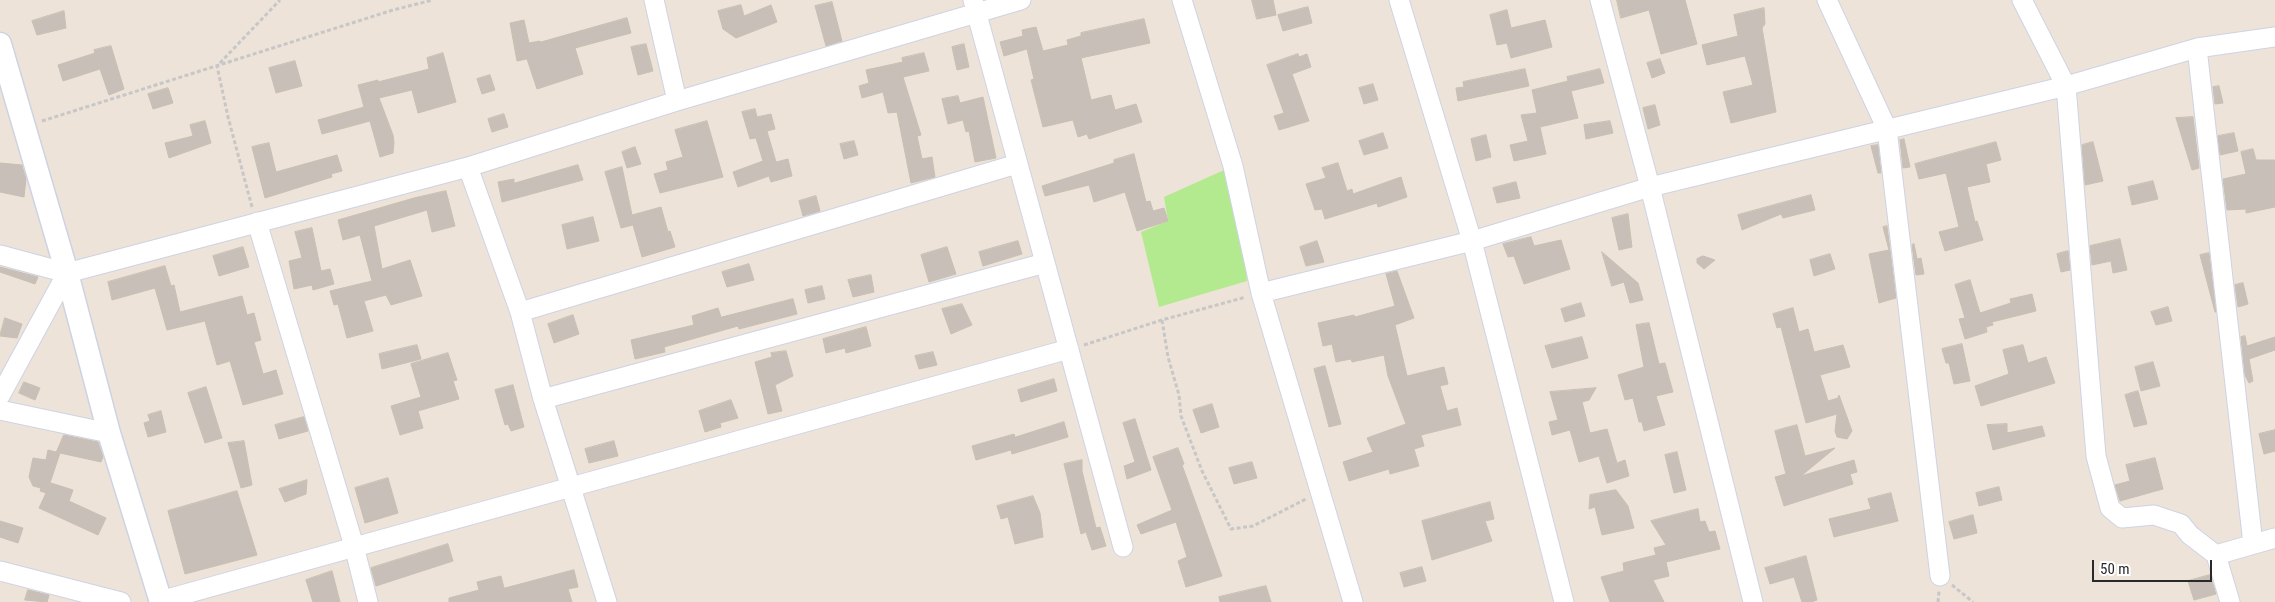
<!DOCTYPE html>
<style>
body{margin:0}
#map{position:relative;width:2275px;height:602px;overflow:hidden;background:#ede3d8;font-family:"Roboto Condensed",sans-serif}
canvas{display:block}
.scale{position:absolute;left:2092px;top:560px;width:120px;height:22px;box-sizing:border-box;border:2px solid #292929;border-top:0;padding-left:6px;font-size:15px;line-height:18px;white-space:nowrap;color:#292929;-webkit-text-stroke:4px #fff;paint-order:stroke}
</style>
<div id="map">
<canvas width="2275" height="602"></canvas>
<div class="scale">50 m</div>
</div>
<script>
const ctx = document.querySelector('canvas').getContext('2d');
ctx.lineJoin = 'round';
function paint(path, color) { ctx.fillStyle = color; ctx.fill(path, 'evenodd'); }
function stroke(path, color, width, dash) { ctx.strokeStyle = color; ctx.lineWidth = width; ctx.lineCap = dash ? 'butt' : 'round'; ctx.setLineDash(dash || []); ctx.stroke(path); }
const green = new Path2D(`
 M 1233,166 L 1247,281 L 1159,307 L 1141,232 L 1168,221 L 1164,197 Z`);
const building = new Path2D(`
 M 1252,0 L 1273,0 L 1276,15 L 1257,19 Z
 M 1617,0 L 1685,0 L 1697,44 L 1661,54 L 1649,10 L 1621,18 Z
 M 832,2 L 842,41 L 826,46 L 815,6 Z
 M 741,5 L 744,16 L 771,5 L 777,22 L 736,38 L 723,29 L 718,11 Z
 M 1308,7 L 1312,23 L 1283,31 L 1278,15 Z
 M 1764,8 L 1765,24 L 1762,28 L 1776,112 L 1731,123 L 1723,92 L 1753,85 L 1745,56 L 1707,65 L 1702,45 L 1738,36 L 1734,15 Z
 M 1507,10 L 1511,28 L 1545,20 L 1552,47 L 1511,58 L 1507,43 L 1497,45 L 1490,15 Z
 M 64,11 L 66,28 L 37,35 L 32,21 Z
 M 627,18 L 631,33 L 575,48 L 583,74 L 537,89 L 527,59 L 517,61 L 510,23 L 524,20 L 529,43 L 540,41 L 540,42 Z
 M 1144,19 L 1150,43 L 1081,58 L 1091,100 L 1111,95 L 1115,110 L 1136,104 L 1142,122 L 1089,139 L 1087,134 L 1078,137 L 1073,120 L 1043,127 L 1031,80 L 1034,79 L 1027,49 L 1004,56 L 1000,42 L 1023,36 L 1022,30 L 1036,27 L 1043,51 L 1068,45 L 1067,40 L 1081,36 L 1081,33 Z
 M 646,44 L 653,71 L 638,75 L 631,47 Z
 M 964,44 L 969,67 L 957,70 L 952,47 Z
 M 111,46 L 124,89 L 109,95 L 100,69 L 63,81 L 58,65 L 95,53 L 94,50 Z
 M 443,53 L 456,102 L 418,113 L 412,90 L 379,98 L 393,135 L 394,143 L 393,153 L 380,157 L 370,121 L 322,134 L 318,120 L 364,107 L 358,85 L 378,80 L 378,82 L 429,69 L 427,58 Z
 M 924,53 L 929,71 L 903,77 L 921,135 L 917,136 L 922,159 L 932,157 L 935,177 L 911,183 L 897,112 L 888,113 L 883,92 L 862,98 L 859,86 L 869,83 L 866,70 L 903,62 L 902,58 Z
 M 1298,54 L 1299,57 L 1307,54 L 1311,67 L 1292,74 L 1309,121 L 1279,130 L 1274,116 L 1284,113 L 1267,65 Z
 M 1660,59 L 1665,73 L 1652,78 L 1647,63 Z
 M 295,61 L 302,86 L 276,93 L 269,68 Z
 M 1525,69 L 1529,86 L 1458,101 L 1456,88 L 1464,87 L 1463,82 Z
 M 1600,69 L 1604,83 L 1571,91 L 1578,118 L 1540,127 L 1546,154 L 1514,161 L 1510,145 L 1528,141 L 1521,115 L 1537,113 L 1532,90 L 1568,81 L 1567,77 Z
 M 490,75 L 495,90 L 482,94 L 477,79 Z
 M 1373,84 L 1378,100 L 1364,104 L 1359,88 Z
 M 2219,86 L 2223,103 L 2215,104 L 2213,87 Z
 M 168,88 L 173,103 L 153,109 L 148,94 Z
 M 958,96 L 960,103 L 983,97 L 996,158 L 975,162 L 969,131 L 966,132 L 963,120 L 948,124 L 942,99 Z
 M 1655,105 L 1660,125 L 1648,129 L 1643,108 Z
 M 755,109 L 757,117 L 771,114 L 775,129 L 767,131 L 776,162 L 788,159 L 792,176 L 771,182 L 769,176 L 738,187 L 733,172 L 763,161 L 756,138 L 750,139 L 742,112 Z
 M 504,114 L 508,127 L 492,132 L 488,119 Z
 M 2193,117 L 2199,168 L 2192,170 L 2176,118 Z
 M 205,121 L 211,143 L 169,158 L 165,143 L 193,136 L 190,125 Z
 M 707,121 L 723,177 L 660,193 L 654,174 L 668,170 L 666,162 L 683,157 L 675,130 Z
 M 1610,121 L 1613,133 L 1586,139 L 1584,125 Z
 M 1383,133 L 1388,148 L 1364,155 L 1359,141 Z
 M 2234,133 L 2238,151 L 2220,155 L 2218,136 Z
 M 1486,135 L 1491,157 L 1476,161 L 1471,139 Z
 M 1904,139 L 1910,167 L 1903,168 L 1900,140 Z
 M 854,141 L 858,155 L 844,159 L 840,144 Z
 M 1996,142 L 2001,160 L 1986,164 L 1990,182 L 1967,187 L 1975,222 L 1977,221 L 1983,240 L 1945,251 L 1939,232 L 1959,227 L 1946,173 L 1919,179 L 1915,164 Z
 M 2093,142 L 2103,181 L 2085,185 L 2082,145 Z
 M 269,143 L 276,172 L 337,155 L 342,171 L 331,174 L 332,177 L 265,198 L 252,147 Z
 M 1878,145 L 1881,173 L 1878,173 L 1871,146 Z
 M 635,147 L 641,164 L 627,168 L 622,152 Z
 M 2253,149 L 2256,160 L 2275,160 L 2275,207 L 2246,213 L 2246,209 L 2227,210 L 2223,179 L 2246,174 L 2241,152 Z
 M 1134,154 L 1146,202 L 1150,201 L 1153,211 L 1164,208 L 1168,221 L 1137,231 L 1125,192 L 1094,202 L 1089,185 L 1045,196 L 1042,186 L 1114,163 L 1114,160 Z
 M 0,163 L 22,165 L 26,179 L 24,197 L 0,192 Z
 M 1338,163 L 1347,191 L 1352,189 L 1353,194 L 1401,177 L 1407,197 L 1378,207 L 1377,203 L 1325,219 L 1322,209 L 1315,210 L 1306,184 L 1326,178 L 1322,168 Z
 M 578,165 L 583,180 L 502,202 L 498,182 L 514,179 L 514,183 Z
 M 622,167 L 632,215 L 661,207 L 668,232 L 670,231 L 675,247 L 642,257 L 633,225 L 621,228 L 605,172 Z
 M 2153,181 L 2158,199 L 2132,205 L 2128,187 Z
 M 1516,182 L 1520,198 L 1497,203 L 1493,188 Z
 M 446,191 L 455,226 L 432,232 L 427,210 L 374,226 L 382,269 L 410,260 L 422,296 L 391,305 L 386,295 L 364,301 L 373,331 L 347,338 L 338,304 L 334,305 L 330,291 L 372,281 L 360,235 L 343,240 L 338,220 L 414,198 Z
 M 1811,195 L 1815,210 L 1783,218 L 1781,214 L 1742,230 L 1738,215 Z
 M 816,196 L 820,211 L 803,216 L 799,201 Z
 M 1628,214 L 1632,247 L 1619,250 L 1612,218 Z
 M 593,217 L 599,241 L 567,249 L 562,225 Z
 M 1887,226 L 1896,298 L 1879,303 L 1869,254 L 1889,250 L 1883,227 Z
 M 312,228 L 321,271 L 330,269 L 334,284 L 313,290 L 312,285 L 294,289 L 289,261 L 302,258 L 295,232 Z
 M 1531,237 L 1534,246 L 1561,240 L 1570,269 L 1524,284 L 1514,256 L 1508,257 L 1503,244 Z
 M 2120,239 L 2127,270 L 2113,273 L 2111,261 L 2092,265 L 2090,246 Z
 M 1018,241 L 1022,254 L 983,266 L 979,252 Z
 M 1317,241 L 1324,262 L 1306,266 L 1300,247 Z
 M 1914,244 L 1917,259 L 1921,258 L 1924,274 L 1916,275 L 1912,245 Z
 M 243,247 L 249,267 L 219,276 L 213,256 Z
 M 947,247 L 956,274 L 929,282 L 921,255 Z
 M 2068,251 L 2070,270 L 2061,272 L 2057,254 Z
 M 1602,252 L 1638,283 L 1643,300 L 1630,303 L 1624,282 L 1612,286 Z
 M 2209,253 L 2216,312 L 2215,312 L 2200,255 Z
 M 1830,254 L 1835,269 L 1814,276 L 1810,260 Z
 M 1703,256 L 1715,260 L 1704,269 L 1697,263 L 1697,259 Z
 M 749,264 L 754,280 L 727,287 L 722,272 Z
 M 165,266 L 171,286 L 174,285 L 180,312 L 242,296 L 247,315 L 254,313 L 261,340 L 254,342 L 263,374 L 276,370 L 283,394 L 243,405 L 230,361 L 217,365 L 205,321 L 167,330 L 155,288 L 112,300 L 108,282 Z
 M 0,267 L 38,277 L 35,284 L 0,272 Z
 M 1397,271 L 1414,318 L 1395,325 L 1407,376 L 1444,367 L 1448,384 L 1440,386 L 1447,411 L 1457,408 L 1461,425 L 1421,435 L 1424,446 L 1414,449 L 1419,466 L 1390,474 L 1389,469 L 1349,481 L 1343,462 L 1373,452 L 1367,438 L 1406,424 L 1388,376 L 1384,355 L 1352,362 L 1351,359 L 1336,362 L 1332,344 L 1323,346 L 1318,323 L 1354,315 L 1355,317 L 1395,306 L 1386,274 Z
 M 871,275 L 874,292 L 853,297 L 848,280 Z
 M 1970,280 L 1980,313 L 2011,303 L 2010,299 L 2032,294 L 2036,311 L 1992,322 L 1993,325 L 1986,327 L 1987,332 L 1965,339 L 1959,319 L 1965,318 L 1955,285 Z
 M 2243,283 L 2248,304 L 2238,307 L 2235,285 Z
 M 822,286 L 825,299 L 808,303 L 805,290 Z
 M 793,299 L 797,314 L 739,329 L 738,326 L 664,347 L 665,352 L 635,359 L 631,340 L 694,325 L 692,316 L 718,308 L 721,317 Z
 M 1581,303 L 1585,316 L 1565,322 L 1561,309 Z
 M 962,304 L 972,325 L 951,334 L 942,309 Z
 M 2168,307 L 2172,321 L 2156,325 L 2151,312 Z
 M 1793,308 L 1799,332 L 1808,329 L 1814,352 L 1843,345 L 1850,367 L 1820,375 L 1828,401 L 1838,398 L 1839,395 L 1852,431 L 1847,439 L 1837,437 L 1835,431 L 1837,414 L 1806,423 L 1781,327 L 1777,328 L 1773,314 Z
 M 573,315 L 579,334 L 554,343 L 548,324 Z
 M 5,318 L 22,324 L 17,338 L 0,336 Z
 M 1649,323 L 1659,364 L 1665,363 L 1673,392 L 1656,396 L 1665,425 L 1644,431 L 1642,422 L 1639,422 L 1633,398 L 1625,400 L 1618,375 L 1644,367 L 1636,325 Z
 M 866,327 L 871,346 L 846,353 L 845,348 L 826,353 L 823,339 Z
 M 2245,336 L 2247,346 L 2275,337 L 2275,350 L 2249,359 L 2253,381 L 2249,383 L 2245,375 L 2241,337 Z
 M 1582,337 L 1588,358 L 1552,368 L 1545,346 Z
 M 1962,344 L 1970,381 L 1954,384 L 1949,363 L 1946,363 L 1942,349 Z
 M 417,345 L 421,359 L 382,369 L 379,354 Z
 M 2023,345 L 2028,363 L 2046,357 L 2055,383 L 1981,406 L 1975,386 L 2009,374 L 2003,350 Z
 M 786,351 L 793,376 L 775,385 L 782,411 L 768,414 L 755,362 L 772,357 L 771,353 Z
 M 933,352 L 937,365 L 919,369 L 915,356 Z
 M 448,353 L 457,380 L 453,381 L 459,399 L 418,411 L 423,428 L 400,435 L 391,406 L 421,397 L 411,364 Z
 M 2153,362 L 2160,386 L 2141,391 L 2135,367 Z
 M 1325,366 L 1341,424 L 1329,427 L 1314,369 Z
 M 1054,379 L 1057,391 L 1021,402 L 1018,390 Z
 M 24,382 L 40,388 L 35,400 L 19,393 Z
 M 513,385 L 524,427 L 511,431 L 508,424 L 505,425 L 495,390 Z
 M 206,387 L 222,438 L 205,443 L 188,393 Z
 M 1596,388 L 1589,400 L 1582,402 L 1590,433 L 1607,429 L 1617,463 L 1625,460 L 1629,476 L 1607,483 L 1599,456 L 1579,462 L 1570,430 L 1552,435 L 1549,422 L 1558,420 L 1550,392 Z
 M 2138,391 L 2147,424 L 2134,427 L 2125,395 Z
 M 731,400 L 738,418 L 720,423 L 721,427 L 705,432 L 699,411 Z
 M 1212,404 L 1219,427 L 1201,433 L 1193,410 Z
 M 161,411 L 166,432 L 148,437 L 144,423 L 150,421 L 148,415 Z
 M 304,417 L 308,431 L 279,439 L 275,425 Z
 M 1135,419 L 1151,470 L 1127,479 L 1124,466 L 1135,462 L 1123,423 Z
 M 1064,422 L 1068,437 L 1012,454 L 1011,450 L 976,460 L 972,446 L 1014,434 L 1015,437 Z
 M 2007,424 L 2007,433 L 2042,426 L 2045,436 L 1993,450 L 1987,425 Z
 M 1797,425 L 1805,456 L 1835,448 L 1801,476 L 1854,460 L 1857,472 L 1850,474 L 1853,484 L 1784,506 L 1775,477 L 1786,474 L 1775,431 Z
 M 2275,430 L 2275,451 L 2264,454 L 2259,434 Z
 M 64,435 L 98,442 L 103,457 L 101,462 L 60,453 L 49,486 L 51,483 L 73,490 L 69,501 L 106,518 L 98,535 L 39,508 L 46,493 L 40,491 L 41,488 L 33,486 L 29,477 L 33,458 L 46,460 L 48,450 L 56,452 Z
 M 244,441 L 252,485 L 241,488 L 228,443 Z
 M 614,441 L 618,456 L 589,463 L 585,449 Z
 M 1178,448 L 1184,464 L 1182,465 L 1222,576 L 1186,587 L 1178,561 L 1187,557 L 1176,522 L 1141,534 L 1137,525 L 1172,510 L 1153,457 Z
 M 1677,452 L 1686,490 L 1674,493 L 1665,455 Z
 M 2155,458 L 2163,489 L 2120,501 L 2115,485 L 2130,481 L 2126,465 Z
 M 1082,460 L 1082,471 L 1096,528 L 1100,527 L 1106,546 L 1092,550 L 1086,532 L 1081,534 L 1064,464 Z
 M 1252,462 L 1257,478 L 1234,484 L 1229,468 Z
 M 388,478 L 398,513 L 365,523 L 355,488 Z
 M 307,480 L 306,494 L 285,502 L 279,489 Z
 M 1999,487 L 2002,500 L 1979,506 L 1976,493 Z
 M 1616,490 L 1628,506 L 1634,528 L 1602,535 L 1595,507 L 1589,509 L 1590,495 Z
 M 237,491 L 257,555 L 185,574 L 168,511 Z
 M 1891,493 L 1898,521 L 1834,537 L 1829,519 L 1871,509 L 1868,499 Z
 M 1033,496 L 1040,513 L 1043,537 L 1015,544 L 1008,517 L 1001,519 L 997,506 Z
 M 1490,502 L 1494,519 L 1485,521 L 1492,541 L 1432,560 L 1422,521 Z
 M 1698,509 L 1700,522 L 1705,521 L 1709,532 L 1715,531 L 1720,549 L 1666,562 L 1669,576 L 1653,580 L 1664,602 L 1610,602 L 1601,577 L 1624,571 L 1623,563 L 1656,555 L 1654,548 L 1666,545 L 1651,521 Z
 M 1973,515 L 1977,533 L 1954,539 L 1949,522 Z
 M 0,521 L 23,528 L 18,543 L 0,537 Z
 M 448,544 L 453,561 L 376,586 L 371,568 Z
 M 1806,556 L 1817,600 L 1811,602 L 1802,602 L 1794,577 L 1770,584 L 1765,568 Z
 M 1422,567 L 1426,581 L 1404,587 L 1400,573 Z
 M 574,570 L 578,587 L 568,589 L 572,602 L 449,602 L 449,598 L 479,590 L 477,582 L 501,576 L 504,588 Z
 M 332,571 L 340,602 L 313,602 L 306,580 Z
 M 2210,575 L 2216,594 L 2194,600 L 2188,581 Z
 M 1266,586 L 1271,602 L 1220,602 L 1219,597 Z
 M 28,590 L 49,595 L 47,602 L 25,600 Z`);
const path = new Path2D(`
 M 42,121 L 393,10 L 433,0
 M 252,207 L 228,117 L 217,66 L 280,0
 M 1162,320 L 1168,357 L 1179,395 L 1181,416 L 1202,471 L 1231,529 L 1253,526 L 1306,499
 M 1084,345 L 1162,320 L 1246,297
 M 1952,585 L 1973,602
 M 1938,602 L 1939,591`);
const minor = new Path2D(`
 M 654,0 L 677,101
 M 973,0 L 1123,547
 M 1182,0 L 1233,166 L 1261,293 L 1353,602
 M 1399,0 L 1472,241 L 1564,602
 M 1600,0 L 1650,187 L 1753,602
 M 1827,0 L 1887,129 L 1940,576
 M 2022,0 L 2066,86 L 2096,456 L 2110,508 L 2122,518 L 2154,515 L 2181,524 L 2190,535 L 2216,555
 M 2197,48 L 2253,544
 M 468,167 L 520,312 L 543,399 L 607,602
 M 257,222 L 354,546 L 368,602
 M 0,255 L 67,273 L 468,167 L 677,101 L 1021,0
 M 1261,293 L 1472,241 L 1650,187 L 2066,86 L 2197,48 L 2275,37
 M 520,312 L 1017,164
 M 0,396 L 67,273
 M 543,399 L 1045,263
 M 0,410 L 109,433
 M 0,571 L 121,602
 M 160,601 L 1069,349
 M 2230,602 L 2216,555 L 2275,538`);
const tertiary = new Path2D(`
 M 0,44 L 67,273 L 109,433 L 161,602`);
paint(green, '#b4ea8f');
paint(building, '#c8c0b8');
stroke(building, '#c8bfb2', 1);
stroke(minor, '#ced3e4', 21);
stroke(tertiary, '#ced3e4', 25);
stroke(path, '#c7c7c7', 3, [4, 2.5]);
stroke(minor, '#fff', 19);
stroke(tertiary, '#fff', 22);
</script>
